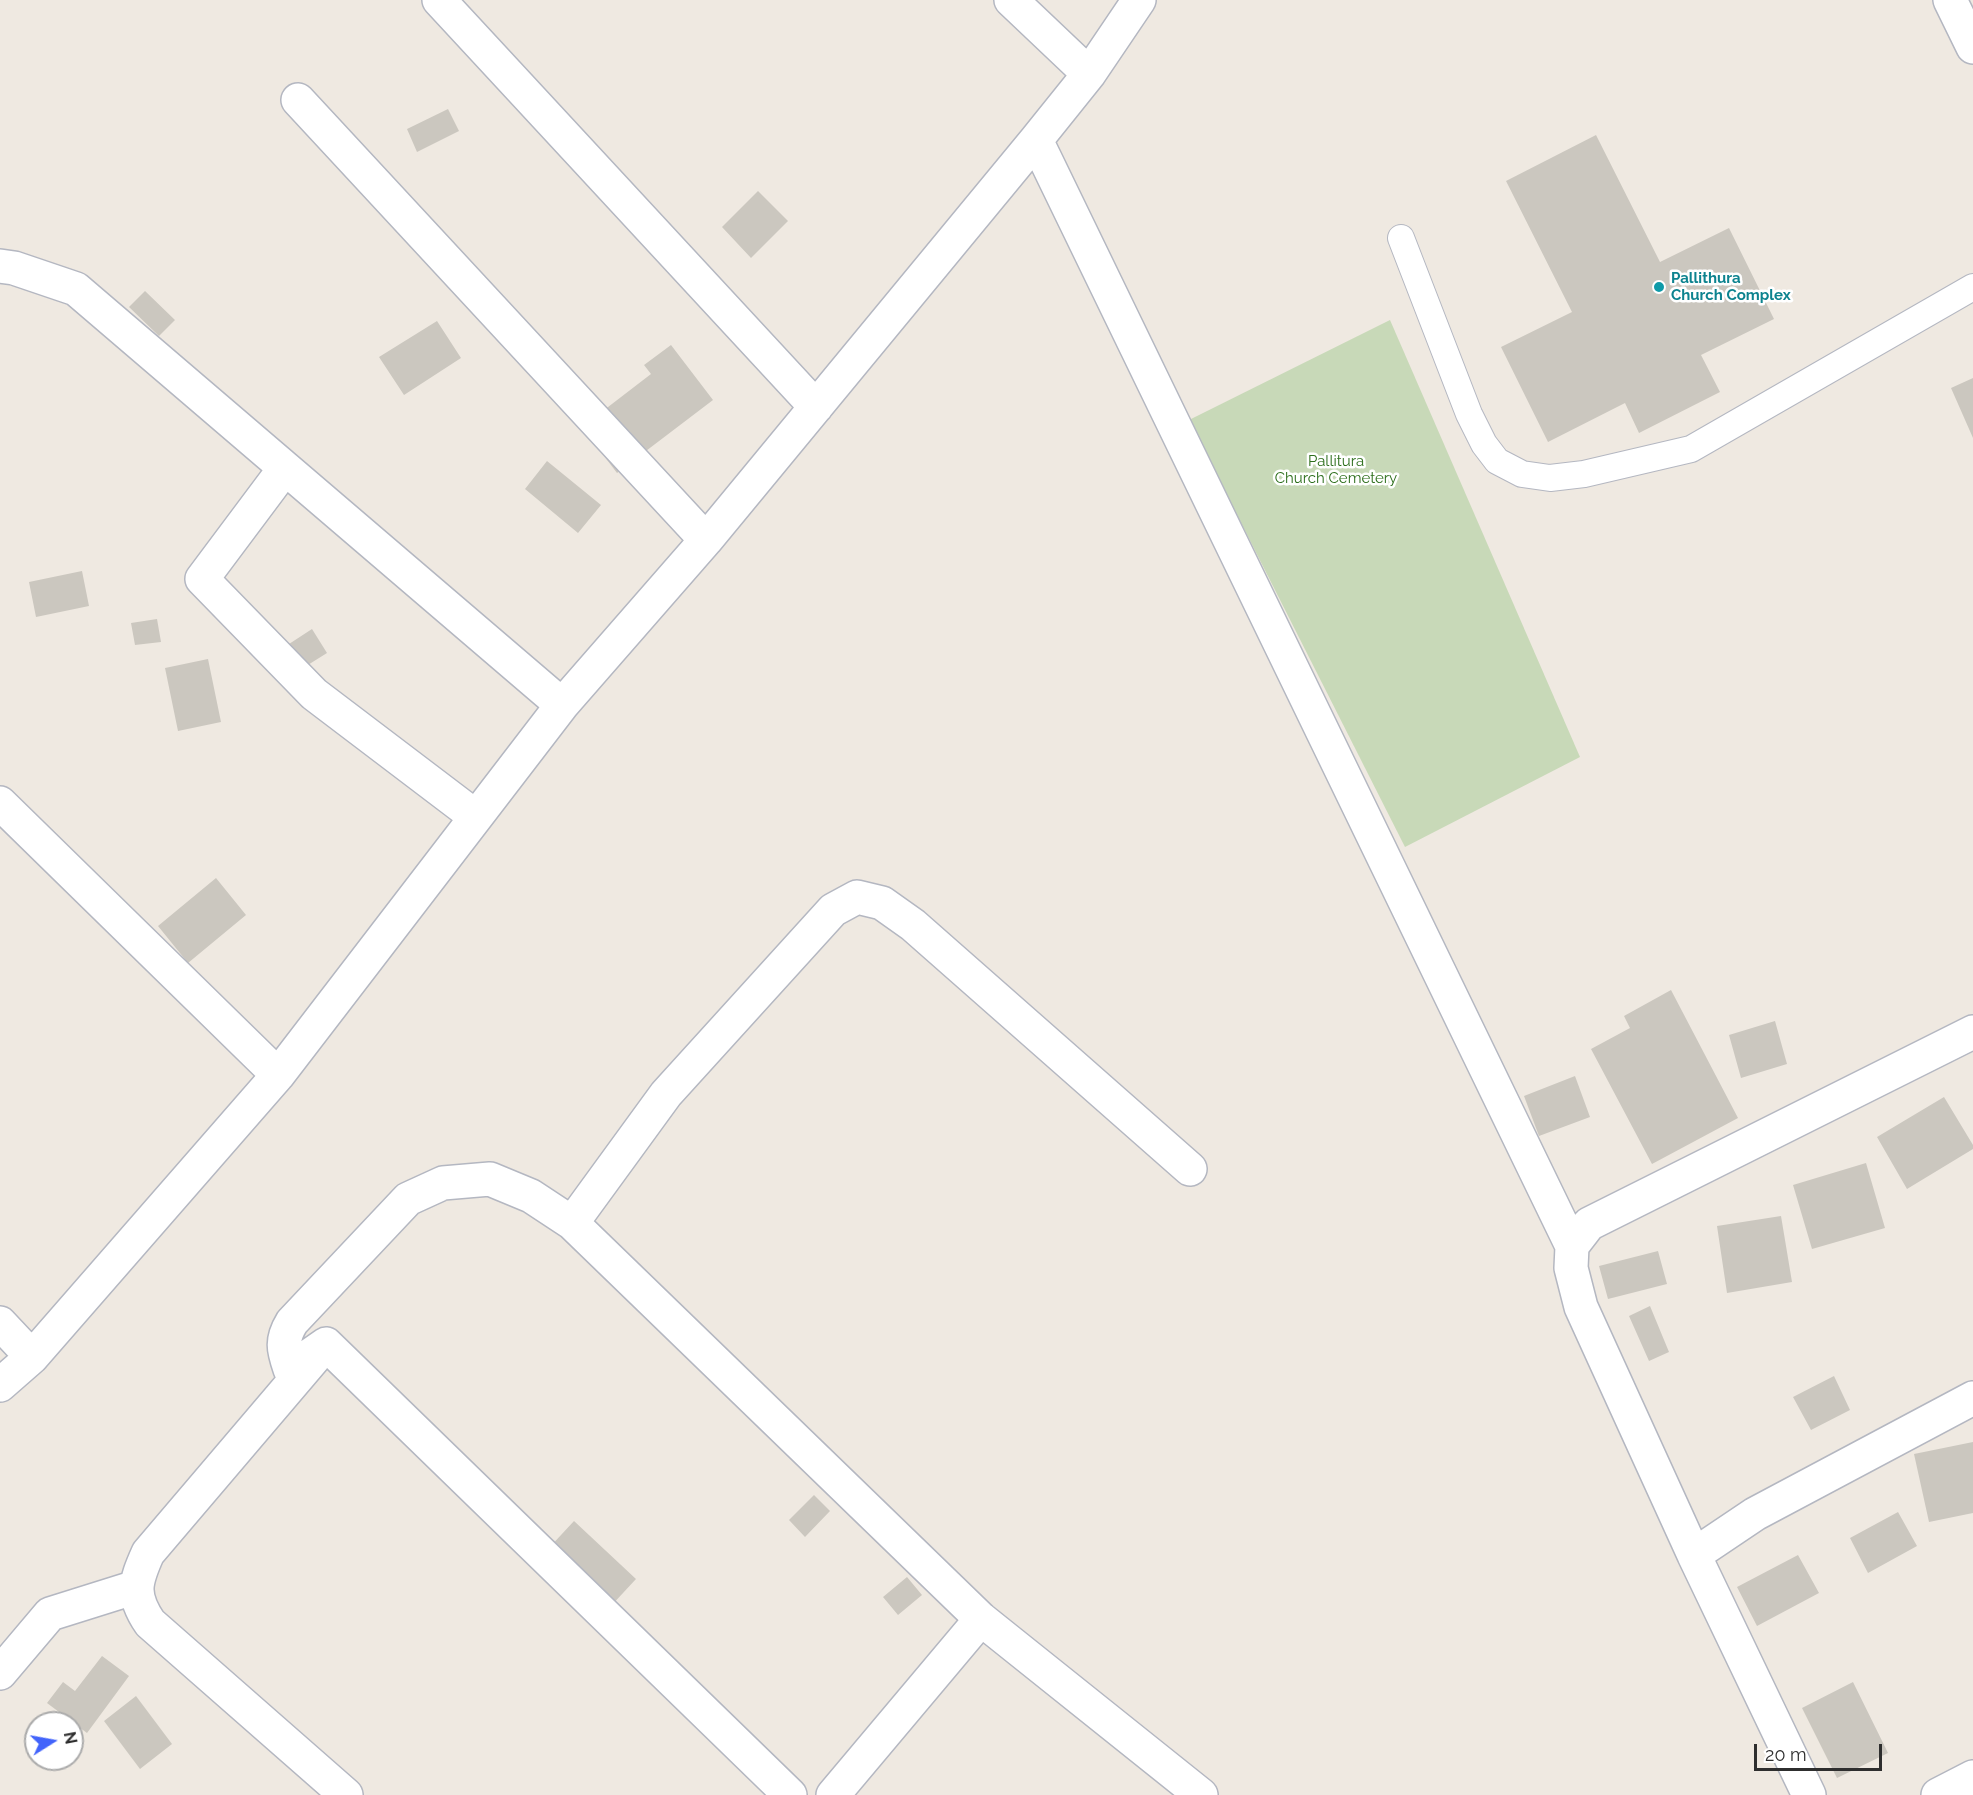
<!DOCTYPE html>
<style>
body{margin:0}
#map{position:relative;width:1973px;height:1795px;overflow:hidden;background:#efe9e1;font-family:Raleway,sans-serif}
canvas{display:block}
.north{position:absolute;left:24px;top:1711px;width:60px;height:60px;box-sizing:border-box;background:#fff;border:2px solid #ababab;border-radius:50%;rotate:79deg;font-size:16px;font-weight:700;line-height:24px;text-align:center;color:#2e2e2e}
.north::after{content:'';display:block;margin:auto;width:21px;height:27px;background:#4264fb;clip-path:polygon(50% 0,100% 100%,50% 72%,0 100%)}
.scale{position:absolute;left:1754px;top:1744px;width:128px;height:27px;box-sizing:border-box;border:3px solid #2e2e2e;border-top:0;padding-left:8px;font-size:18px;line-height:21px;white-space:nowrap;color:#2e2e2e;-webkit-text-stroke:4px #fff;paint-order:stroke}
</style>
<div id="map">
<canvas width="1973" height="1795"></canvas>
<div class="north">N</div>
<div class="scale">20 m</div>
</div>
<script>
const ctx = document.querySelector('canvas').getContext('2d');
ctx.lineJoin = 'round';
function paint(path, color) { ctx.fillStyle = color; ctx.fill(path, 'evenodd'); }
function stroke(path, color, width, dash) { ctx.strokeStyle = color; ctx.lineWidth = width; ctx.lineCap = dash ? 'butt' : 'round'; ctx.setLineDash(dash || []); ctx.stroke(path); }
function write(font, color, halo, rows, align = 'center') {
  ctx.font = font + ' Raleway,sans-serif'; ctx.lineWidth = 5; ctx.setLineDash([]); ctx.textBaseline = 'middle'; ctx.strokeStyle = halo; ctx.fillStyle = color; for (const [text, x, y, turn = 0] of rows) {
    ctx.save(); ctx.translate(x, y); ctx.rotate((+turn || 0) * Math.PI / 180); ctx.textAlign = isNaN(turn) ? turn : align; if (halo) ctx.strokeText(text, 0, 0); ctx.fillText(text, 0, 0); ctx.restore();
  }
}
const cemetery = new Path2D(`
 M 1390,320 L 1580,757 L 1405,847 L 1189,420 Z`);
const building = new Path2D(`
 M 448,109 L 459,131 L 417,152 L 407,129 Z
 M 1596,135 L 1660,262 L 1729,228 L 1774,319 L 1701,355 L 1720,392 L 1639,433 L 1625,403 L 1548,442 L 1501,347 L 1572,312 L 1506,181 Z
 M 758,191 L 788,221 L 751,258 L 722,227 Z
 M 145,291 L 175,320 L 159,336 L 129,307 Z
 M 437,321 L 461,358 L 404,395 L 379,357 Z
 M 671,345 L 713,400 L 617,473 L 582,427 L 651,374 L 644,365 Z
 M 1973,378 L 1973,438 L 1951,388 Z
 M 547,461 L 601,505 L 578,533 L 525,489 Z
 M 82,571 L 89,606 L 36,617 L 29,582 Z
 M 157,619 L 161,642 L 135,645 L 131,623 Z
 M 312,629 L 327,653 L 303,668 L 289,644 Z
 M 208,659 L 221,722 L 178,731 L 165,668 Z
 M 216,878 L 246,915 L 188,963 L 158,926 Z
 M 1671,990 L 1738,1118 L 1652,1164 L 1591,1049 L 1630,1028 L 1624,1016 Z
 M 1775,1021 L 1787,1064 L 1741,1078 L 1729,1035 Z
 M 1575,1076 L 1590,1117 L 1539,1136 L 1524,1096 Z
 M 1944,1097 L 1973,1145 L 1973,1149 L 1907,1189 L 1877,1137 Z
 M 1866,1163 L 1885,1228 L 1812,1249 L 1793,1185 Z
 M 1781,1216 L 1792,1282 L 1727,1293 L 1717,1226 Z
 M 1658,1251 L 1667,1284 L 1608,1299 L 1599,1266 Z
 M 1650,1306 L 1669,1352 L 1649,1361 L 1629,1316 Z
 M 1834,1376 L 1850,1410 L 1811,1430 L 1793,1397 Z
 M 1973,1442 L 1973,1513 L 1929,1522 L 1914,1454 Z
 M 814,1495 L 830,1511 L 805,1537 L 789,1520 Z
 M 1898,1512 L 1917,1546 L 1868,1573 L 1850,1538 Z
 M 574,1521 L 636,1579 L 610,1607 L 548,1549 Z
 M 1798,1555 L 1819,1593 L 1757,1626 L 1737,1587 Z
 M 907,1577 L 922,1595 L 898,1615 L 883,1597 Z
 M 102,1656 L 129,1676 L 87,1733 L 47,1703 L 63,1682 L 75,1691 Z
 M 1853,1682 L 1888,1753 L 1837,1778 L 1802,1708 Z
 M 136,1696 L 172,1744 L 140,1769 L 104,1721 Z`);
const service = new Path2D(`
 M 1401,238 L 1469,414 L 1484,444 L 1497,461 L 1522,474 L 1550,478 L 1584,474 L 1691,449 L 1973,287`);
const minor = new Path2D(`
 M 439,0 L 816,407
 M 1011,0 L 1089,74
 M 298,100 L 706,540
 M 1036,140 L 1572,1246
 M 0,266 L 14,268 L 76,289 L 562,705
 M 285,468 L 202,579 L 314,694 L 476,817
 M 0,803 L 278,1075
 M 572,1223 L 666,1094 L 833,910 L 857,897 L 882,903 L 913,925 L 1190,1169
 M 0,1323 L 32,1357
 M 314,1358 L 148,1553 C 135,1582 131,1595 150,1623 L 346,1795
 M 0,1385 L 32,1357 L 278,1075 L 562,705 L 706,540 L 1036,140 L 1089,74 L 1139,0
 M 1694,1555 L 1581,1307 L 1571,1268 L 1572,1246 L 1589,1224 L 1973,1032
 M 0,1673 L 50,1614 L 136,1587
 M 790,1795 L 326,1344 L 290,1369 C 283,1349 281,1340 292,1322 L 408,1199 L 443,1183 L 490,1179 L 531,1196 L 572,1223 L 981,1619 L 1201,1795
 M 833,1795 L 981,1619
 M 1809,1795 L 1694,1555 L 1755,1514 L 1973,1398
 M 1938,1795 L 1973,1777`);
const secondary = new Path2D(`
 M 1950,0 L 1973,47`);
const markers = [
 [1659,287,6,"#0f9aa8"]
];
const cultureNames = [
 ["Pallithura",1671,278],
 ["Church Complex",1671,295]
];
const parkNames = [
 ["Pallitura",1336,461],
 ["Church Cemetery",1336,478]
];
paint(cemetery, '#c8d9b8');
paint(building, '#cbc7bf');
stroke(service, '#b4b7c1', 28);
stroke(minor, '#b4b7c1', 36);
stroke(secondary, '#b4b7c1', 36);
stroke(service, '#fff', 26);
stroke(minor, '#fff', 33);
stroke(secondary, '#fff', 33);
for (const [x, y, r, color] of markers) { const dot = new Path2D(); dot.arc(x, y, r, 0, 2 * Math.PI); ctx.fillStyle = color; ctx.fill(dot); stroke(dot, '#fff', 2); }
write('bold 15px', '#0d838f', '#fff', cultureNames, 'left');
write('15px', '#2c6e1b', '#fff', parkNames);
</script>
